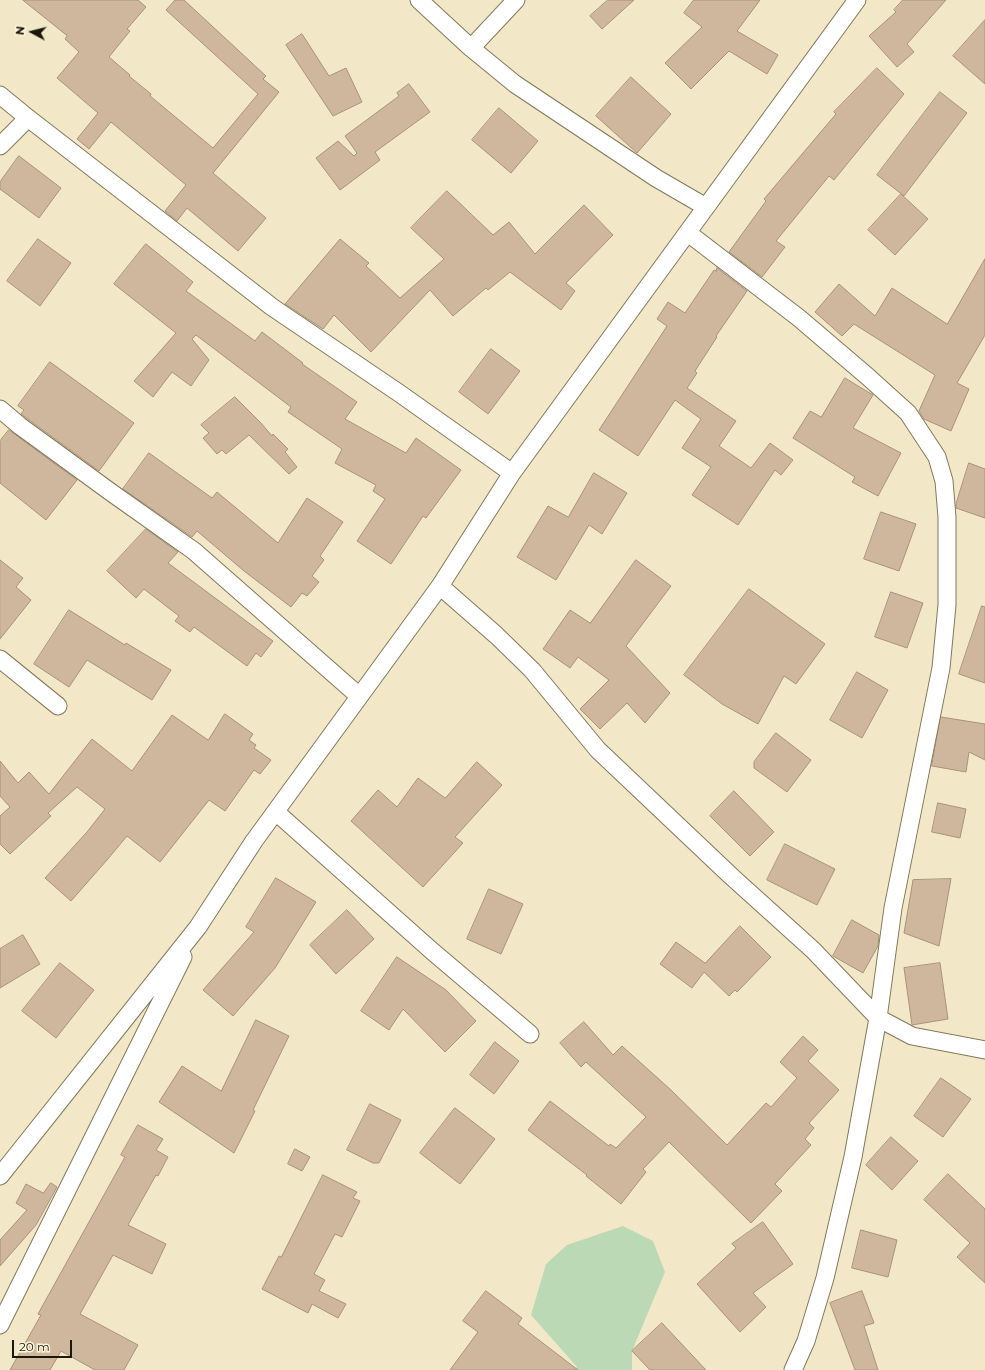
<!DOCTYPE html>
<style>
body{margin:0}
#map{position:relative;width:985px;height:1370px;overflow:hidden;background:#f2e8c7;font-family:Montserrat,sans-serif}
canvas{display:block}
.north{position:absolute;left:12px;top:12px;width:40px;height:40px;-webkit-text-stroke:3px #fdf5db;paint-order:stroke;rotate:277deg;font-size:11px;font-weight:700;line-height:16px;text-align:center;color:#1c180c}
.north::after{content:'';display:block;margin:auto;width:14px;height:18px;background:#1c180c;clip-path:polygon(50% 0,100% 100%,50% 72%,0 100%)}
.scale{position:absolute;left:12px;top:1340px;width:60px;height:18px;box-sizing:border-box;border:2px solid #1c180c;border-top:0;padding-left:5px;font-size:12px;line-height:14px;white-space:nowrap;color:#1c180c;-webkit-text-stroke:3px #fdf5db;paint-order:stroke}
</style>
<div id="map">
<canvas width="985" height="1370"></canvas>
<div class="north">N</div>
<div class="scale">20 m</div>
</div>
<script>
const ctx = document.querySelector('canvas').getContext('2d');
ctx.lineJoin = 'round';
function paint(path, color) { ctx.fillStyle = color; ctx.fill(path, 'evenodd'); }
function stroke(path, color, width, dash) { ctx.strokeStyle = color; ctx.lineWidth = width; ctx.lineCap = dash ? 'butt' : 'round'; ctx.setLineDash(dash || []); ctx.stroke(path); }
const green = new Path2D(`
 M 623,1226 L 653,1241 L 665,1272 L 632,1351 L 632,1370 L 575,1370 L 577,1367 L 531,1315 L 546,1264 L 567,1245 Z`);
const building = new Path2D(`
 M 23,0 L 138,0 L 146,7 L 127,29 L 130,31 L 109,57 L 130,75 L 129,76 L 151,94 L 150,96 L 213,148 L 258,94 L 166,10 L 175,0 L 184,0 L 266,76 L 263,79 L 279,92 L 213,173 L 266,218 L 238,251 L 187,208 L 177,221 L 165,211 L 186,185 L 111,122 L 89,149 L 77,139 L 98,113 L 57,78 L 79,52 L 65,39 L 67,36 Z
 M 608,0 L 634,0 L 602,29 L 590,16 Z
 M 694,0 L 760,0 L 737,31 L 778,55 L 767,74 L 729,51 L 691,89 L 665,63 L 702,27 L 684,13 Z
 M 903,0 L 946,0 L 907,44 L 914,52 L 897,67 L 869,36 L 896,12 L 894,10 Z
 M 985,20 L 985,84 L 953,56 Z
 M 302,34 L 329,76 L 346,68 L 362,102 L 333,116 L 286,45 Z
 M 877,68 L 904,94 L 834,180 L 829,176 L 776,241 L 785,247 L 762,277 L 729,252 L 766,201 L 764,199 L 836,114 L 834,112 Z
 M 631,77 L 671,114 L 637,153 L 596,116 Z
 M 409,84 L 430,112 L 375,152 L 380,160 L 340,190 L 316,158 L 338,141 L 354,156 L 357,153 L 345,136 L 399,96 L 397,93 Z
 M 940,92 L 967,113 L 904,196 L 877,175 Z
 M 499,108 L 538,141 L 511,173 L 472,140 Z
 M 19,156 L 61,188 L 39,218 L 0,189 L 0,182 Z
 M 447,191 L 493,235 L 509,222 L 535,254 L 584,205 L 613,235 L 566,283 L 575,291 L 561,310 L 510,272 L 488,290 L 486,288 L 453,316 L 430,290 L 371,352 L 334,315 L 323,329 L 285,304 L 340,239 L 369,263 L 366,266 L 400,298 L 444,259 L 411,228 Z
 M 901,194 L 928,219 L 895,255 L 868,230 Z
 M 38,239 L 71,263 L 40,306 L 7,281 Z
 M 146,244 L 193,282 L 186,291 L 255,341 L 262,332 L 303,363 L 302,364 L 357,402 L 345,419 L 406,453 L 416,438 L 461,470 L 426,518 L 423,516 L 391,564 L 357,541 L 385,499 L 373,491 L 376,485 L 335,463 L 342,449 L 288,412 L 291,407 L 196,335 L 192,339 L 209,360 L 191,386 L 172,372 L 153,397 L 134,381 L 176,333 L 114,284 Z
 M 985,259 L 985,335 L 957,383 L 969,389 L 951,431 L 924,419 L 919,411 L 935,375 L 854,324 L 842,336 L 815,312 L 839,284 L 875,316 L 892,288 L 947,324 Z
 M 717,268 L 747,291 L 716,336 L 717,337 L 695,371 L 697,373 L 687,388 L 736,421 L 719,446 L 751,468 L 770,443 L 793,460 L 781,475 L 775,470 L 738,525 L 692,495 L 711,467 L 682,448 L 701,419 L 675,400 L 638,456 L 599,430 L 667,326 L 657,319 L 668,302 L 685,313 L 714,270 L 716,271 Z
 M 491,349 L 520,371 L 488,414 L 459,392 Z
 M 50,362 L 134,423 L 99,471 L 21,414 L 24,410 L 18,406 Z
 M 845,378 L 873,395 L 853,428 L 901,453 L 878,496 L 852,482 L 855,477 L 793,438 L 810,411 L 821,417 Z
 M 235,397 L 261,423 L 272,436 L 273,434 L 288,449 L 285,452 L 297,467 L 289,474 L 249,435 L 226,454 L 222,450 L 217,454 L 203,438 L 209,433 L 201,425 Z
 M 9,430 L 77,480 L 46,520 L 0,483 L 0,441 Z
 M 149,453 L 212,498 L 217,492 L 278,543 L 307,498 L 343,522 L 320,556 L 324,560 L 312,576 L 319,582 L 307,596 L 302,593 L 291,607 L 244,571 L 197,531 L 192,537 L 123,489 Z
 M 969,463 L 985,469 L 985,518 L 956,508 L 956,504 Z
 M 594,473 L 627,493 L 602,534 L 589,525 L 556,580 L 517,557 L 548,506 L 568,517 Z
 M 881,512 L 916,524 L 899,571 L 864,559 Z
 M 146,529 L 178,552 L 168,563 L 273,641 L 261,657 L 256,653 L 247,666 L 194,627 L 190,632 L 175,621 L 179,616 L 144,589 L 136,598 L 107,571 Z
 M 0,560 L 23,578 L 16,587 L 31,600 L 0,639 Z
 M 636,560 L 671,586 L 626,646 L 670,693 L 645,723 L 627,703 L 600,729 L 580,709 L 609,680 L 578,657 L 570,668 L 543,649 L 570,610 L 590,623 Z
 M 749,589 L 825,644 L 796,684 L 784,676 L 758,724 L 722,704 L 684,675 Z
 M 891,592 L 923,603 L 907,648 L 875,637 Z
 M 982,606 L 985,607 L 985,683 L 959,674 Z
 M 69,610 L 125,645 L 126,643 L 171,670 L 152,700 L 87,660 L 69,687 L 34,664 Z
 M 857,672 L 888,690 L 862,738 L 830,720 Z
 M 225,714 L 253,734 L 249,740 L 256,745 L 254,748 L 271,760 L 260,774 L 254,770 L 225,811 L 209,800 L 160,862 L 127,836 L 107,860 L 71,901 L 45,878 L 87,832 L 105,809 L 77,787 L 48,813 L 51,816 L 10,854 L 0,844 L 0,816 L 10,807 L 0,796 L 0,761 L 18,783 L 29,772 L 49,794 L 92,739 L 132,771 L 172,715 L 208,740 Z
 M 941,717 L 985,724 L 985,760 L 969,752 L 966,772 L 932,766 Z
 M 776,733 L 811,760 L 787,792 L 754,768 L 754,762 Z
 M 477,762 L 502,785 L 455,837 L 463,843 L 423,887 L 351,821 L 378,790 L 397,807 L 418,778 L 445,798 Z
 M 734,791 L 774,832 L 750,856 L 710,816 Z
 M 938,803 L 966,809 L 960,838 L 932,832 Z
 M 785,844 L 835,869 L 817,905 L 767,880 Z
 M 276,878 L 316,902 L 275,968 L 233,1016 L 203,990 L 254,932 L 246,927 Z
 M 951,879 L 939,946 L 904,933 L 913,880 Z
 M 489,889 L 523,904 L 501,954 L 467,939 Z
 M 347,910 L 374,939 L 336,974 L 310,945 Z
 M 852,920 L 879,935 L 878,946 L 863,973 L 833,956 Z
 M 740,926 L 771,957 L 737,992 L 735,990 L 729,996 L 704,972 L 692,988 L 660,964 L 676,942 L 705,963 Z
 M 23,935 L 40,964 L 0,988 L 0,949 Z
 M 397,957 L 446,990 L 476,1021 L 445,1052 L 403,1009 L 389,1030 L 361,1011 Z
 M 60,963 L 94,990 L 56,1038 L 22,1011 Z
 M 940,963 L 948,1019 L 912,1025 L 904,968 Z
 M 256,1020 L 289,1036 L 253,1110 L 255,1111 L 234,1153 L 159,1102 L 182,1066 L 221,1091 Z
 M 584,1022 L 613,1055 L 622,1046 L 671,1090 L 727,1145 L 766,1103 L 771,1107 L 797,1078 L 780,1062 L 803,1036 L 818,1050 L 808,1061 L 839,1090 L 809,1123 L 814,1128 L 805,1139 L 811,1145 L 775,1184 L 782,1191 L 751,1223 L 669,1142 L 643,1169 L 646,1172 L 621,1204 L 586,1176 L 587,1175 L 528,1130 L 550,1101 L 609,1146 L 610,1144 L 616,1148 L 646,1117 L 586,1062 L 581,1067 L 560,1043 Z
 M 495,1042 L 519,1061 L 494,1094 L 470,1075 Z
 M 941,1078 L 971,1099 L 943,1137 L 914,1116 Z
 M 370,1104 L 401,1120 L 379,1163 L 373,1163 L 347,1150 Z
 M 455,1108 L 495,1139 L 460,1184 L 420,1153 Z
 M 138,1125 L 163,1139 L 156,1150 L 168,1157 L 158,1176 L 156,1175 L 128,1225 L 166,1244 L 152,1274 L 113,1255 L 80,1314 L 138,1345 L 124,1370 L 95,1370 L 61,1351 L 50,1370 L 10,1370 L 41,1315 L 38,1314 L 125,1157 L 121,1155 Z
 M 891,1137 L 918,1161 L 892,1190 L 866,1165 Z
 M 295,1149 L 310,1157 L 302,1171 L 288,1164 Z
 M 948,1174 L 985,1209 L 985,1283 L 957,1257 L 970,1243 L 924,1200 Z
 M 323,1175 L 357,1192 L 353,1198 L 360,1201 L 342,1237 L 335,1234 L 314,1274 L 325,1280 L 319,1291 L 346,1304 L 338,1318 L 312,1304 L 308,1313 L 262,1289 L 279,1256 L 281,1257 Z
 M 51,1183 L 57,1187 L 36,1225 L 0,1266 L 0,1240 L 27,1210 L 16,1203 L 26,1184 L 43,1193 Z
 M 763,1222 L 793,1264 L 753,1293 L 766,1307 L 740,1332 L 697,1284 L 736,1248 L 732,1244 Z
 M 861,1230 L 897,1240 L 888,1277 L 852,1268 Z
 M 486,1291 L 522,1318 L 518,1324 L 578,1370 L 450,1370 L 478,1332 L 463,1321 Z
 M 862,1291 L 874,1323 L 864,1326 L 878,1370 L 855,1370 L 830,1303 Z
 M 662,1323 L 706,1370 L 650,1370 L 632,1351 Z`);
const minor = new Path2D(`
 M 419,0 L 471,48 L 515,84 L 656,178 L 706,207
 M 471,48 L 516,0
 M 0,95 L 28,118 L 272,307 L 399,393 L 512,473
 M 0,146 L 28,118
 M 688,233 L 799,318 L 867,376 L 908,413 L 937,457 L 944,481 L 947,517 L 947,605 L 941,668 L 893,908 L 878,1018 L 853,1157 L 825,1278 L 806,1341 L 793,1370
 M 0,409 L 20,426 L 112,493 L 194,551 L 359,696
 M 440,586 L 496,635 L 532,670 L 598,750 L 731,876 L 813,950 L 878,1018 L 912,1036 L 985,1050
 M 0,659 L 58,706
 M 276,812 L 432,951 L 530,1034
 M 0,1176 L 198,927 L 254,841 L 440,586 L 512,473 L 857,0
 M 0,1325 L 183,957`);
paint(green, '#bcd9b6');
paint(building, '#cfb79e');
stroke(building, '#aa927a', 1);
stroke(minor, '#82795b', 19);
stroke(minor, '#fff', 17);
</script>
